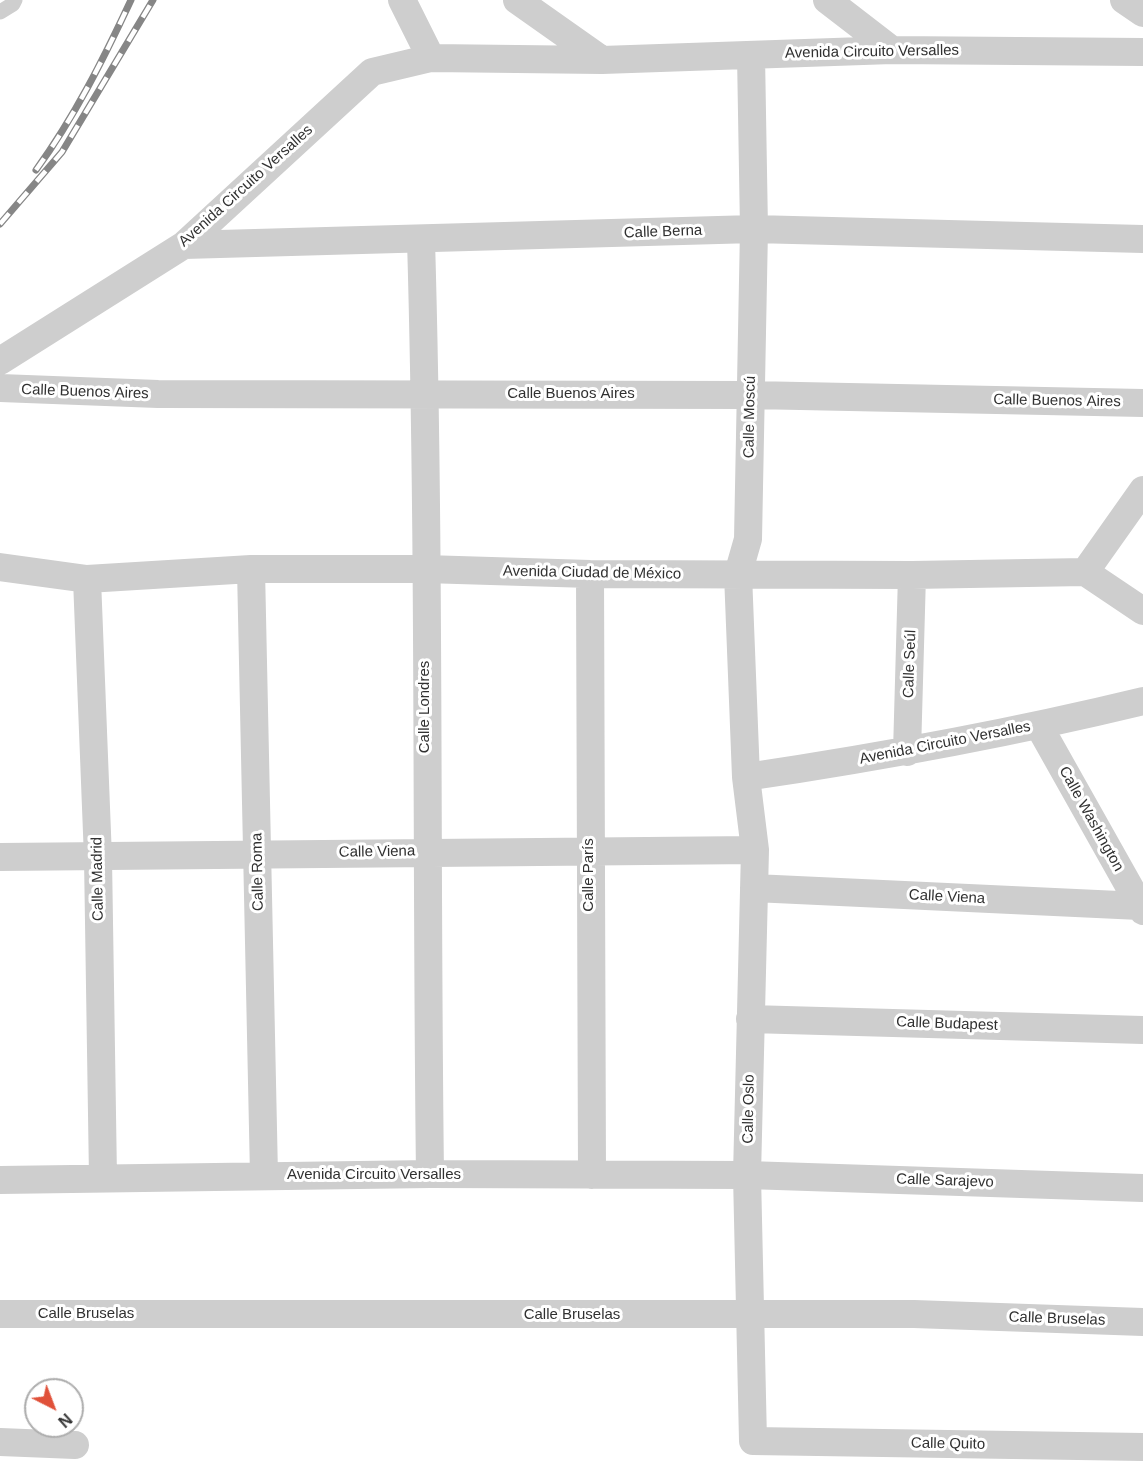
<!DOCTYPE html>
<meta charset="utf-8">
<style>
body{margin:0}
#map{position:relative;width:1143px;height:1462px;overflow:hidden;background:#fff;font-family:Helvetica,sans-serif}
canvas{display:block}
.north{position:absolute;left:24px;top:1378px;width:60px;height:60px;box-sizing:border-box;background:#fff;border:2px solid #adadad;border-radius:50%;rotate:138deg;font-size:16px;font-weight:700;line-height:24px;text-align:center;color:#313131}
.north::after{content:'';display:block;margin:auto;width:21px;height:27px;background:#e0513a;clip-path:polygon(50% 0,100% 100%,50% 72%,0 100%)}
</style>
<div id="map">
<canvas width="1143" height="1462"></canvas>
<div class="north">N</div>
</div>
<script>
const ctx = document.querySelector('canvas').getContext('2d');
ctx.lineJoin = 'round';
function stroke(path, color, width, dash) { ctx.strokeStyle = color; ctx.lineWidth = width; ctx.lineCap = dash ? 'butt' : 'round'; ctx.setLineDash(dash || []); ctx.stroke(path); }
function write(font, color, halo, rows, align = 'center') {
  ctx.font = font + ' Helvetica,sans-serif'; ctx.lineWidth = 6; ctx.setLineDash([]); ctx.textBaseline = 'middle'; ctx.strokeStyle = halo; ctx.fillStyle = color; for (const [text, x, y, turn = 0] of rows) {
    ctx.save(); ctx.translate(x, y); ctx.rotate((+turn || 0) * Math.PI / 180); ctx.textAlign = isNaN(turn) ? turn : align; if (halo) ctx.strokeText(text, 0, 0); ctx.fillText(text, 0, 0); ctx.restore();
  }
}
const lane = new Path2D(`
 M 0,12 L 13,4 L 15,0`);
const street = new Path2D(`
 M 402,0 L 431,58
 M 517,0 L 602,60
 M 827,0 L 892,50
 M 1124,0 L 1143,13
 M 751,55 L 754,229 L 748,539 L 738,574 L 746,777 L 755,850 L 747,1175 L 753,1441 L 1143,1447
 M 421,240 C 430,551 426,862 430,1174
 M 184,245 L 754,229 L 1143,239
 M 0,361 L 184,245 L 372,72 L 431,58 L 602,60 L 892,50 L 1143,52
 M 0,388 L 158,394 L 751,395 L 1143,403
 M 0,567 L 87,579 L 251,569 L 425,569 L 590,574 L 912,575 L 1085,572 L 1143,490
 M 251,569 L 264,1175
 M 1085,572 L 1143,611
 M 590,574 L 592,1175
 M 87,579 L 98,858 L 103,1178
 M 1039,726 L 1143,911
 M 907,752 L 912,575
 M 746,777 C 880,757 1011,733 1143,701
 M 0,857 L 755,850
 M 754,888 L 1140,906
 M 750,1019 L 1143,1030
 M 0,1180 L 430,1174 L 747,1175 L 1143,1188
 M 0,1314 L 914,1314 L 1143,1322
 M 0,1442 L 75,1445`);
const rail = new Path2D(`
 M 36,170 C 75,116 103,60 131,0
 M 0,224 L 62,152 L 153,0`);
const streetNames = [
 ["Avenida Circuito Versalles",872,52,-1],
 ["Avenida Circuito Versalles",246,186,-42],
 ["Calle Berna",663,232,-2],
 ["Calle Buenos Aires",85,392,2],
 ["Calle Buenos Aires",571,394],
 ["Calle Buenos Aires",1057,401,1],
 ["Calle Moscú",750,417,-89],
 ["Avenida Ciudad de México",592,573,1],
 ["Calle Seúl",910,664,-88],
 ["Calle Londres",425,707,-90],
 ["Avenida Circuito Versalles",945,743,-11],
 ["Calle Washington",1091,819,61],
 ["Calle Viena",377,852,-1],
 ["Calle Roma",258,872,-91],
 ["Calle París",589,875,-90],
 ["Calle Madrid",98,879,-91],
 ["Calle Viena",947,897,3],
 ["Calle Budapest",947,1024,2],
 ["Calle Oslo",749,1109,-89],
 ["Avenida Circuito Versalles",374,1175],
 ["Calle Sarajevo",945,1181,2],
 ["Calle Bruselas",86,1314],
 ["Calle Bruselas",572,1315],
 ["Calle Bruselas",1057,1319,2],
 ["Calle Quito",948,1444,1]
];
stroke(lane, '#cecece', 15);
stroke(street, '#cecece', 28);
stroke(rail, '#868686', 7);
stroke(rail, '#fff', 4.5, [14]);
write('15px', '#313131', '#fff', streetNames);
</script>
